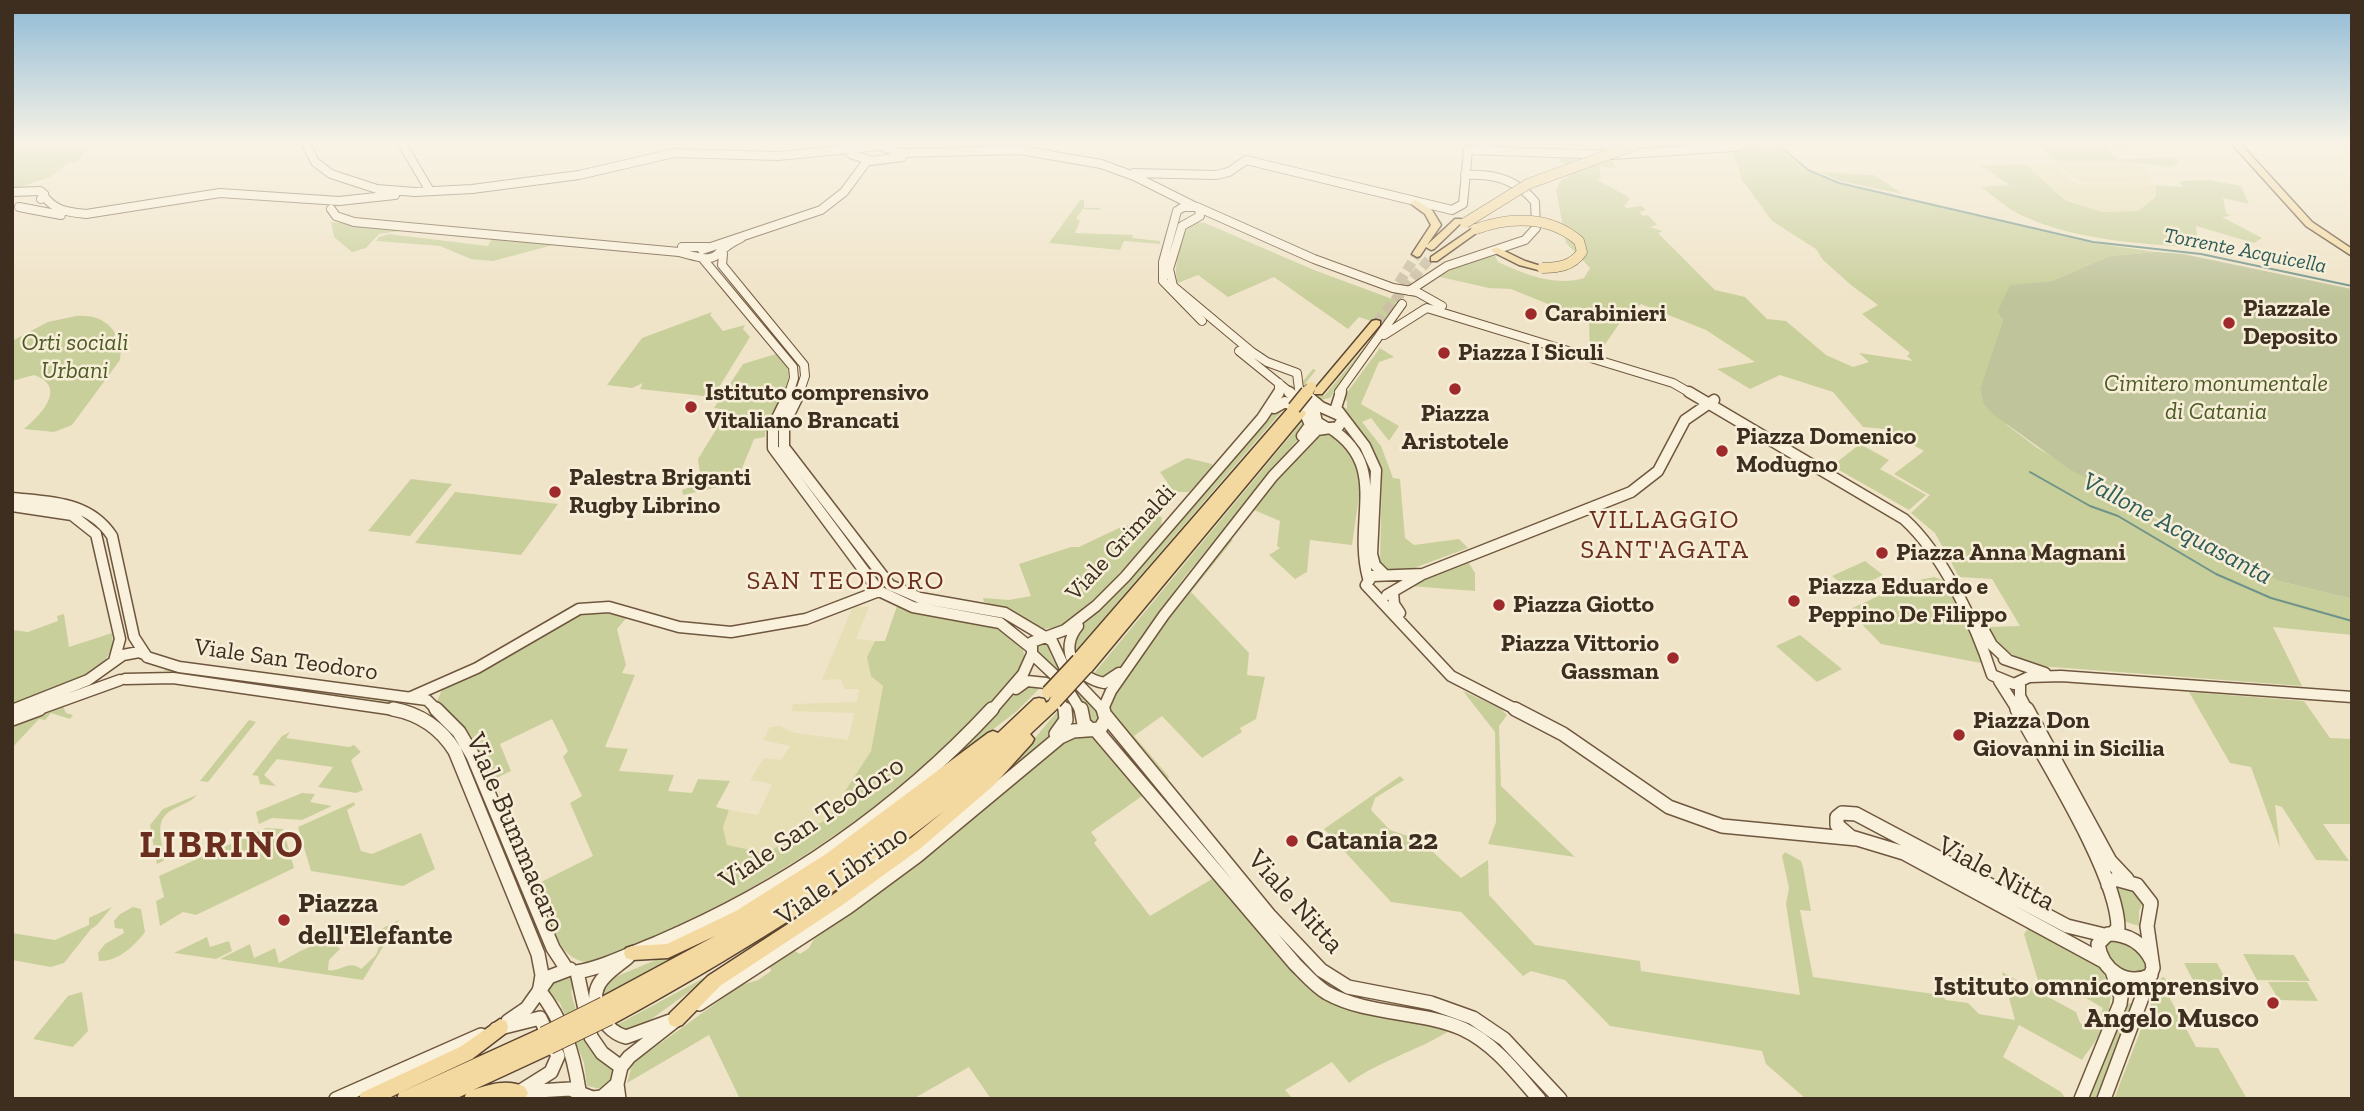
<!DOCTYPE html>
<style>
body{margin:0}
#map{position:relative;width:2364px;height:1111px;overflow:hidden;background:#f0e4c8;font-family:"Zilla Slab",serif}
canvas{display:block}
.frame{position:absolute;inset:0;border:14px solid #3d2e20;pointer-events:none}
</style>
<div id="map">
<canvas width="2364" height="1111"></canvas>
<div class="frame"></div>
</div>
<script>
const ctx = document.querySelector('canvas').getContext('2d');
ctx.lineJoin = 'round';
function paint(path, color) { ctx.fillStyle = color; ctx.fill(path, 'evenodd'); }
function stroke(path, color, width, dash) { ctx.strokeStyle = color; ctx.lineWidth = width; ctx.lineCap = dash ? 'butt' : 'round'; ctx.setLineDash(dash || []); ctx.stroke(path); }
function write(font, color, halo, rows, align = 'center') {
  ctx.font = font + ' "Zilla Slab",serif'; ctx.lineWidth = 5; ctx.setLineDash([]); ctx.textBaseline = 'middle'; ctx.strokeStyle = halo; ctx.fillStyle = color; for (const [text, x, y, turn = 0] of rows) {
    ctx.save(); ctx.translate(x, y); ctx.rotate((+turn || 0) * Math.PI / 180); ctx.textAlign = isNaN(turn) ? turn : align; if (halo) ctx.strokeText(text, 0, 0); ctx.fillText(text, 0, 0); ctx.restore();
  }
}
const farmland = new Path2D(`
 M 2053,159 L 2116,161 L 2141,165 L 2153,183 L 2080,182 Z
 M 2025,164 L 2056,164 L 2073,182 L 2081,184 L 2156,185 L 2156,197 L 2139,211 L 2102,212 L 2065,199 Z
 M 853,606 L 869,607 L 856,639 L 875,641 L 867,658 L 883,685 L 871,751 L 827,819 L 766,853 L 727,845 L 723,827 L 729,810 L 758,815 L 772,784 L 750,780 L 764,758 L 781,760 L 790,746 L 763,740 L 770,727 L 780,726 L 795,733 L 848,740 L 854,713 L 792,711 L 793,704 L 857,702 L 859,689 L 845,689 L 840,679 L 822,680 Z`);
const green = new Path2D(`
 M 12,142 L 92,142 L 77,163 L 68,163 L 50,177 L 12,190 Z
 M 1546,142 L 1680,142 L 1683,149 L 1587,153 L 1585,148 Z
 M 1756,142 L 1773,142 L 1805,170 L 1838,183 L 2092,243 L 2157,252 L 2109,256 L 2052,281 L 2010,286 L 1997,312 L 2003,320 L 1980,392 L 2007,425 L 2036,447 L 2213,553 L 2279,581 L 2352,599 L 2352,635 L 2273,627 L 2302,686 L 2039,666 C 2014,657 2001,651 1989,627 L 2020,626 L 1992,579 L 1959,577 L 1935,533 L 1911,513 L 1930,495 L 1894,474 L 1924,451 L 1885,429 L 1863,427 L 1833,392 L 1780,375 L 1750,389 L 1717,369 L 1755,362 L 1706,330 L 1641,304 L 1621,321 L 1599,353 L 1590,350 L 1589,324 L 1580,317 L 1511,289 L 1489,288 L 1440,277 L 1457,266 L 1494,253 L 1498,262 C 1524,274 1556,287 1584,278 L 1590,268 L 1566,243 L 1556,190 L 1560,181 L 1577,170 L 1560,162 L 1556,155 L 1611,158 L 1616,168 L 1599,166 L 1601,179 L 1597,180 L 1627,196 L 1630,199 L 1624,206 L 1627,208 L 1641,206 L 1646,210 L 1639,212 L 1643,216 L 1648,215 L 1657,225 L 1650,227 L 1663,231 L 1658,233 L 1715,290 L 1745,297 L 1767,319 L 1786,321 L 1826,355 L 1853,367 L 1869,362 L 1859,353 L 1913,361 L 1907,356 L 1910,353 L 1862,314 L 1878,305 L 1851,285 L 1823,260 L 1816,249 L 1772,221 L 1742,180 L 1732,148 Z
 M 2070,142 L 2160,143 L 2131,143 L 2135,148 L 2107,150 L 2117,159 L 2176,157 L 2178,163 L 2172,167 L 2116,161 L 2063,161 L 2053,159 L 2042,147 L 2073,146 Z
 M 2025,164 L 2065,200 L 2102,212 L 2138,211 L 2156,197 L 2156,185 L 2182,187 L 2180,181 L 2210,180 L 2241,186 L 2249,204 L 2223,198 L 2226,213 L 2231,216 L 2222,217 L 2262,238 L 2254,243 L 2196,226 L 2198,248 C 2139,243 2076,241 2021,215 C 2006,208 1994,196 1981,187 L 2010,185 L 1980,165 Z
 M 1805,165 L 1821,172 L 1874,175 L 1903,194 L 1840,181 Z
 M 1080,200 L 1084,200 L 1084,208 L 1099,208 L 1101,210 L 1083,209 L 1076,218 L 1080,221 L 1075,233 L 1133,235 L 1132,238 L 1160,241 L 1160,244 L 1124,241 L 1120,250 L 1049,243 Z
 M 331,222 L 407,230 L 379,234 L 366,248 L 352,252 L 334,237 Z
 M 1194,222 L 1205,223 L 1314,270 L 1395,300 L 1397,310 L 1330,398 L 1320,400 L 1303,387 L 1303,381 L 1313,369 L 1316,370 L 1305,384 L 1324,396 L 1383,325 L 1359,317 L 1348,329 L 1274,277 L 1228,297 L 1198,275 L 1178,283 C 1172,269 1181,230 1194,222 Z
 M 389,234 L 488,246 L 492,238 L 557,244 L 493,261 L 471,259 L 440,246 L 376,241 L 379,237 Z
 M 712,312 L 710,315 L 723,331 L 745,325 L 743,329 L 750,337 L 713,397 L 640,389 L 643,383 L 632,388 L 607,385 L 642,338 Z
 M 76,316 C 92,315 105,318 115,333 L 113,343 L 121,350 L 120,360 L 72,425 L 54,432 L 24,429 C 41,415 68,387 34,375 L 12,381 L 12,341 L 48,322 Z
 M 1380,348 L 1394,357 L 1379,362 L 1361,404 L 1399,426 L 1389,441 L 1371,418 L 1362,422 L 1381,446 L 1393,478 L 1400,479 L 1405,538 L 1414,545 L 1459,539 L 1468,548 L 1406,571 L 1390,571 L 1380,562 L 1382,471 L 1373,451 L 1341,405 L 1347,409 L 1347,401 L 1342,399 Z
 M 779,353 C 806,388 767,402 765,437 L 754,439 L 736,483 L 683,495 L 682,490 L 701,483 L 698,459 L 728,410 L 714,408 L 743,364 Z
 M 1289,403 L 1071,656 L 1077,629 L 1130,578 L 1279,405 Z
 M 1306,417 L 1307,428 L 1183,579 L 1114,676 L 1090,678 Z
 M 1331,432 L 1354,456 L 1361,482 L 1352,545 L 1310,540 L 1307,572 L 1295,579 L 1269,555 L 1280,548 L 1277,546 L 1280,521 L 1254,510 L 1313,437 L 1316,433 Z
 M 1860,444 L 1889,460 L 1880,469 L 1926,495 L 1909,510 L 1832,466 Z
 M 1187,458 L 1212,464 L 1212,468 L 1189,492 L 1174,492 L 1160,472 Z
 M 411,479 L 452,484 L 410,536 L 368,531 Z
 M 455,492 L 558,504 L 521,555 L 415,543 Z
 M 1151,514 L 1162,517 L 1161,526 L 1108,586 L 1063,627 L 1042,629 L 1010,610 L 984,602 L 983,598 L 1009,600 L 1031,596 L 1019,564 L 1071,547 L 1079,547 L 1121,527 L 1156,521 Z
 M 1229,540 L 1233,540 L 1191,592 L 1249,653 L 1247,675 L 1265,677 L 1256,719 L 1240,728 L 1242,732 L 1202,758 L 1162,716 L 1134,736 L 1169,777 L 1167,779 L 1113,715 L 1109,704 L 1179,603 Z
 M 1865,561 L 1883,575 L 1850,591 L 1832,576 Z
 M 1469,563 L 1475,573 L 1475,591 L 1409,586 Z
 M 1934,577 L 1942,580 C 1952,599 1983,642 1981,663 L 1881,644 L 1848,610 L 1909,582 Z
 M 897,606 L 995,625 L 1022,644 L 1025,660 C 970,763 703,934 589,962 C 556,962 547,912 535,885 L 593,856 L 570,803 L 582,796 L 563,757 L 568,751 L 552,719 L 500,744 L 511,771 L 490,781 L 474,741 L 437,701 L 442,690 L 581,613 L 603,612 L 627,617 L 617,629 L 626,665 L 622,673 L 635,675 L 605,747 L 628,749 L 619,771 L 674,775 L 668,791 L 692,793 L 698,779 L 730,781 L 716,807 L 729,810 L 723,827 L 727,845 L 766,853 L 827,819 L 871,751 L 883,686 L 871,676 L 867,657 L 875,641 L 885,641 Z
 M 64,614 L 69,647 L 112,633 C 120,677 44,693 12,706 L 12,630 L 28,632 L 58,621 L 57,616 Z
 M 1800,635 L 1842,669 L 1817,682 L 1776,646 Z
 M 1040,641 L 1048,643 C 1049,671 1083,684 1096,706 C 1098,710 1099,717 1101,722 L 1091,726 L 1086,707 L 1036,651 Z
 M 168,669 L 394,701 L 395,703 L 163,671 Z
 M 1044,684 L 1017,711 L 944,767 L 1021,687 Z
 M 1463,691 L 1500,708 L 1507,715 L 1499,726 L 1501,786 L 1575,857 L 1488,844 L 1496,822 L 1495,732 Z
 M 2189,692 L 2304,701 L 2330,738 L 2352,739 L 2352,824 L 2323,824 L 2349,861 L 2316,860 L 2282,807 L 2275,805 L 2280,848 L 2251,767 L 2230,763 Z
 M 63,706 L 66,713 L 73,715 L 70,719 L 51,713 L 45,720 L 39,719 L 12,748 L 12,726 Z
 M 1062,706 L 1061,727 L 1014,768 L 1011,766 Z
 M 433,714 L 463,746 L 546,949 L 541,947 L 459,748 L 430,716 Z
 M 249,720 L 256,722 L 208,782 L 200,781 Z
 M 290,732 L 286,738 L 349,747 L 354,745 L 361,752 L 351,760 L 363,790 L 356,793 L 318,787 L 333,767 L 277,759 L 264,775 L 276,786 L 260,784 L 258,776 L 252,775 L 282,736 Z
 M 1091,735 L 1097,738 L 1145,794 L 1091,832 L 1097,840 L 1094,843 L 1150,916 L 1217,876 L 1316,990 L 1451,1030 C 1417,1051 1381,1060 1349,1083 L 1332,1062 L 1285,1090 L 1293,1099 L 991,1099 L 969,1067 L 913,1099 L 740,1099 L 709,1035 L 627,1083 L 632,1065 L 640,1058 L 741,985 L 758,980 L 771,971 L 770,967 L 795,951 L 800,954 L 809,948 L 814,939 L 941,847 L 1065,740 Z
 M 1400,776 L 1404,780 L 1375,798 L 1371,810 L 1390,830 L 1420,840 L 1461,878 L 1488,860 L 1489,895 L 1535,945 L 1640,961 L 1641,971 L 1800,995 L 1786,904 L 1789,888 L 1782,856 L 1785,852 L 1801,861 L 1803,867 L 1811,911 L 1800,910 L 1813,977 L 1941,995 L 1946,1000 L 1968,1003 L 1979,1014 L 2015,1020 L 2002,972 L 2076,1012 L 2080,1023 L 2094,1030 L 2103,1008 L 2086,998 L 2062,996 L 2039,984 L 2024,934 L 2031,924 C 2085,957 2138,969 2095,1042 C 2091,1048 2086,1053 2082,1060 L 2019,1025 L 2003,1057 L 2061,1092 L 2066,1099 L 1806,1099 L 1766,1064 L 1762,1051 L 1610,1026 L 1565,980 L 1531,971 L 1523,976 L 1461,912 L 1391,902 L 1324,829 Z
 M 302,793 L 315,794 L 310,802 L 332,806 L 302,820 L 272,818 L 259,824 L 256,812 Z
 M 197,795 C 192,801 185,803 178,807 C 152,817 161,837 165,860 L 157,864 L 150,825 L 163,809 Z
 M 354,802 L 355,805 L 347,810 L 361,851 L 372,854 L 421,833 L 435,869 L 403,886 L 311,871 L 298,827 Z
 M 266,828 L 283,829 L 294,868 L 196,915 L 183,912 L 160,926 L 156,901 L 164,897 L 159,876 Z
 M 2127,883 L 2143,903 L 2139,911 L 2139,926 L 2123,921 L 2115,885 Z
 M 112,907 L 97,925 L 91,929 L 64,963 L 51,967 L 12,960 L 12,933 L 55,940 L 89,925 L 89,918 Z
 M 133,907 L 141,909 L 145,932 C 134,946 118,962 99,961 L 98,953 L 105,944 L 124,933 L 123,929 L 115,928 L 114,921 L 120,914 Z
 M 399,920 L 363,980 L 220,959 L 250,944 L 254,958 L 275,948 L 279,963 C 293,955 328,932 340,949 L 329,960 L 328,970 C 340,973 349,959 361,969 L 376,955 L 382,939 L 372,940 L 381,929 Z
 M 713,936 L 599,997 L 608,980 Z
 M 207,937 L 210,947 L 229,941 L 232,951 L 216,959 L 174,953 Z
 M 2115,938 L 2142,951 L 2148,970 L 2131,975 L 2109,962 L 2104,943 Z
 M 2243,954 L 2294,955 L 2310,981 L 2257,980 Z
 M 2184,963 L 2217,963 L 2227,982 L 2194,982 Z
 M 724,967 L 636,1030 L 631,1033 L 613,1027 Z
 M 572,975 C 575,983 570,988 572,996 C 576,1013 587,1039 596,1054 C 603,1065 615,1062 613,1078 L 601,1089 L 587,1086 L 584,1063 L 560,1003 L 547,993 L 546,985 Z
 M 2164,977 L 2175,993 L 2168,995 L 2196,1047 L 2218,1048 L 2247,1099 L 2114,1099 L 2161,978 Z
 M 2268,982 L 2307,982 L 2318,1001 L 2279,1000 Z
 M 82,992 L 88,1031 L 73,1047 L 33,1039 L 68,996 Z
 M 2131,1003 L 2133,1007 L 2097,1099 L 2088,1099 L 2127,1004 Z`);
const cemetery = new Path2D(`
 M 2157,252 L 2183,254 L 2352,289 L 2352,599 L 2279,581 L 2213,553 L 2133,502 L 2069,469 L 1994,415 L 1984,404 L 1980,390 L 2003,320 L 1997,312 L 2010,285 L 2052,281 L 2109,256 Z`);
const stream = new Path2D(`
 M 1775,142 L 1808,170 L 1839,183 L 2093,242 L 2201,254 L 2352,286
 M 2030,472 L 2090,506 L 2118,516 L 2216,574 L 2271,598 L 2352,621`);
const primaryTunnel = new Path2D(`
 M 1399,283 L 1417,254
 M 1376,323 L 1430,258`);
const secondaryFar2 = new Path2D(`
 M 305,142 L 315,162 L 331,174 L 377,189 L 415,192 L 472,189 L 579,175 L 674,153 L 778,156 L 880,146 L 899,153 L 1020,150 L 1101,164 L 1134,176 L 1194,206
 M 401,142 L 430,191
 M 851,154 L 871,161 L 902,157
 M 1134,173 L 1216,175 L 1229,172 L 1246,160 L 1452,210 L 1463,204 L 1468,150 L 1612,155 L 1734,147 L 1752,142
 M 12,192 L 40,191 L 44,194 L 41,199
 M 44,196 C 55,211 68,212 86,214 L 220,193 L 339,201 L 395,195
 M 19,207 L 61,215
 M 331,209 L 336,216 L 354,222 L 679,252 C 727,266 706,254 741,238
 M 1199,209 L 1200,216 L 1182,226 L 1169,269 L 1173,286 L 1252,352 L 1267,362 L 1297,373 L 1299,389 L 1305,394
 M 1177,211 L 1183,207 L 1197,207 L 1314,259 L 1393,288 L 1417,292 L 1442,306
 M 1177,211 L 1163,262 L 1163,281 L 1202,321
 M 682,247 L 708,247
 M 702,250 L 821,210 L 844,192 L 867,161
 M 723,254 L 722,265 L 804,365 L 805,376 L 799,394
 M 703,259 L 793,367 L 794,378 L 789,394
 M 1409,291 L 1447,266 L 1525,240 L 1536,228 L 1535,202 C 1518,180 1492,173 1465,175
 M 1427,308 L 1673,383 L 1692,394
 M 1384,335 L 1425,309
 M 1239,351 L 1292,394
 M 1279,383 L 1279,394
 M 1339,392 L 1402,304
 M 1340,394 L 1342,389`);
const secondaryFar1 = new Path2D(`
 M 790,392 L 773,426 L 773,448 L 879,591 L 913,607 L 1000,623 L 1030,647
 M 800,392 L 784,425 L 784,447 L 890,585 L 920,598 L 1005,613 L 1052,641 L 1066,671 L 1104,711
 M 1289,392 L 1315,413 L 1317,422 L 1327,428
 M 1303,392 L 1321,407 L 1339,415
 M 1341,392 L 1336,408 L 1365,446 L 1376,470 L 1372,554 L 1375,565 L 1384,574
 M 1689,392 L 1904,519 C 1943,554 1976,625 1992,675 L 2014,684 L 2029,677 L 2061,676 L 2352,697
 M 1274,408 L 1285,402 L 1304,411 L 1310,425 L 1302,436
 M 1330,428 C 1390,466 1352,519 1368,578
 M 12,498 C 50,502 89,501 112,536 L 134,637 L 147,657
 M 12,506 L 72,515 L 96,534 L 120,639 L 114,661
 M 1423,574 L 1372,576 L 1366,585 L 1451,676 L 1519,711
 M 1393,592 L 1394,604 L 1400,613
 M 1387,595 L 1423,574 L 1631,492 L 1658,471 L 1685,420 L 1714,400
 M 1078,626 C 1058,651 1076,677 1104,683 L 1119,673
 M 1982,627 L 1992,645 L 2008,660
 M 147,657 L 179,667 L 427,700 L 438,711
 M 2004,659 L 2045,673
 M 125,679 L 173,678 L 402,711
 M 1999,681 L 2018,711
 M 2020,683 L 2020,696 L 2028,711
 M 1016,689 L 1027,681 L 1046,683 L 1066,711
 M 411,697 L 477,668 L 579,609 L 609,607 L 679,627 L 731,632 L 806,619 L 879,591
 M 1103,709 L 1111,691 L 1164,615 L 1273,476 L 1317,430 L 1338,427 L 1343,419
 M 12,710 L 88,680 L 123,655 L 139,652 L 146,655
 M 34,711 L 120,680
 M 991,711 L 1023,674 L 1032,654
 M 1081,711 L 1065,685 L 1032,654 L 1032,642 L 1065,630 L 1096,606 L 1125,577 L 1262,418 L 1279,392`);
const secondary = new Path2D(`
 M 393,709 C 420,714 440,727 455,751 L 538,954 L 542,975 L 540,987
 M 436,709 L 459,732 L 473,756 L 553,948 L 566,968
 M 1081,709 L 1084,724 L 1090,729
 M 1515,709 L 1563,734 L 1669,807 L 1722,826 L 1857,839
 M 2017,709 C 2045,760 2118,875 2118,928 L 2112,934
 M 2027,709 L 2110,861 L 2127,879
 M 1106,716 L 1270,916 L 1321,970 L 1348,987 L 1431,1003 L 1473,1018 L 1504,1039 L 1560,1099
 M 12,719 L 39,709
 M 1096,730 L 1295,964 C 1305,974 1315,986 1327,993 C 1369,1016 1420,1010 1463,1029 C 1495,1044 1517,1074 1539,1099
 M 1056,734 L 1066,720 L 1065,709
 M 628,957 C 619,965 605,973 599,984 C 588,1004 606,1032 626,1037 L 670,1021
 M 2103,961 L 1904,853 L 1851,837 L 1837,825 L 1837,817 L 1842,813 L 1856,814 L 2067,926 L 2104,935
 M 577,972 C 605,967 631,953 657,943 C 784,889 898,810 992,709
 M 577,972 L 591,1037 L 602,1053 L 621,1067
 M 2151,975 C 2126,987 2102,970 2098,944 L 2108,934 C 2128,934 2143,943 2152,961
 M 539,990 C 563,1021 573,1051 579,1090
 M 699,1004 L 848,907 L 917,856 L 1060,737 L 1073,731 L 1100,729 L 1106,719 L 1103,709
 M 508,1021 L 527,1008 L 549,977 L 570,969
 M 496,1029 L 540,1018 L 558,1056 L 551,1072 L 516,1094
 M 621,1067 L 629,1057 L 680,1017
 M 617,1084 L 619,1099
 M 521,1092 L 570,1089 L 592,1098 L 602,1097 L 617,1084 L 621,1067
 M 336,1099 L 481,1035
 M 2081,1099 L 2120,1004 L 2121,997 L 2112,971
 M 2104,1099 L 2153,968 L 2147,926 L 2151,903 L 2137,885 L 2115,879 L 2108,885`);
const primary = new Path2D(`
 M 2230,142 L 2239,142 L 2312,222 L 2352,249 L 2352,256 L 2306,226 Z
 M 1415,200 L 1432,210 L 1441,225 L 1427,245 L 1455,219 L 1461,219 L 1463,221 L 1434,249 L 1431,250 L 1426,247 L 1420,256 L 1417,257 L 1412,254 L 1431,225 L 1425,214 L 1410,203 Z
 M 1476,226 L 1479,227 L 1479,231 L 1437,261 L 1431,261 L 1431,257 Z
 M 1496,247 L 1525,261 L 1547,268 L 1542,271 L 1519,265 L 1493,252 L 1491,250 Z
 M 1376,320 L 1380,321 L 1380,325 L 1322,394 L 1314,394 L 1313,392 L 1314,390 L 1372,321 Z
 M 1294,404 L 1298,406 L 1298,410 L 1305,411 L 1306,413 L 1305,415 L 1091,672 L 1081,672 L 1079,668 L 1082,664 L 1073,664 L 1071,660 L 1073,656 L 1290,406 Z
 M 1055,697 L 1060,698 L 1062,702 L 1060,706 L 1030,734 L 1034,739 L 1032,743 L 994,785 L 921,848 L 841,906 L 720,986 L 682,1025 L 676,1027 L 670,1025 L 668,1019 L 670,1013 L 708,976 L 831,896 L 911,838 L 944,811 C 841,892 730,960 615,1023 L 609,1025 L 603,1023 L 601,1017 L 603,1012 L 598,1011 L 596,1005 L 598,999 L 715,936 L 668,958 L 632,960 L 626,958 L 624,953 L 626,948 L 632,946 L 667,944 L 736,911 L 826,854 L 988,733 L 993,731 L 998,733 L 1034,699 L 1039,698 L 1044,699 L 1046,703 Z
 M 500,1019 L 506,1021 L 508,1027 L 506,1033 L 472,1059 L 399,1093 L 544,1027 L 550,1029 L 552,1035 L 551,1039 L 555,1040 L 557,1046 L 555,1052 L 473,1090 C 491,1084 507,1079 525,1087 L 528,1093 L 525,1099 L 464,1099 L 466,1094 L 455,1099 L 397,1099 L 399,1093 L 387,1099 L 359,1099 L 361,1093 L 460,1047 Z`);
const primaryBridgeFar2 = new Path2D(`
 M 1465,223 L 1528,184 L 1643,142
 M 1476,229 C 1511,216 1550,216 1579,241 L 1582,252 C 1572,266 1558,268 1542,268
 M 1305,394 L 1311,387`);
const primaryBridgeFar1 = new Path2D(`
 M 1294,408 L 1307,392
 M 1048,692 L 1078,660
 M 1055,702 L 1086,668`);
const primaryBridge = new Path2D(`
 M 544,1035 L 604,1005
 M 549,1046 L 609,1017`);
const markers = [
 [1531,314,7,"#9e2a2b"],
 [2229,323,7,"#9e2a2b"],
 [1444,353,7,"#9e2a2b"],
 [1455,389,7,"#9e2a2b"],
 [691,407,7,"#9e2a2b"],
 [1722,451,7,"#9e2a2b"],
 [555,492,7,"#9e2a2b"],
 [1882,553,7,"#9e2a2b"],
 [1794,601,7,"#9e2a2b"],
 [1499,605,7,"#9e2a2b"],
 [1673,658,7,"#9e2a2b"],
 [1959,735,7,"#9e2a2b"],
 [1292,841,7,"#9e2a2b"],
 [284,920,7,"#9e2a2b"],
 [2273,1003,7,"#9e2a2b"]
];
const farWaternames = [
 ["Torrente Acquicella",2245,251,11]
];
const poiNames = [
 ["Piazzale",2243,309],
 ["Deposito",2243,337],
 ["Carabinieri",1545,314],
 ["Piazza I Siculi",1458,353],
 ["Istituto comprensivo",705,393],
 ["Vitaliano Brancati",705,421],
 ["Piazza",1455,414,"center"],
 ["Aristotele",1455,442,"center"],
 ["Piazza Domenico",1736,437],
 ["Modugno",1736,465],
 ["Palestra Briganti",569,478],
 ["Rugby Librino",569,506],
 ["Piazza Anna Magnani",1896,553],
 ["Piazza Eduardo e",1808,587],
 ["Peppino De Filippo",1808,615],
 ["Piazza Giotto",1513,605],
 ["Piazza Vittorio",1659,644,"right"],
 ["Gassman",1659,672,"right"],
 ["Piazza Don",1973,721],
 ["Giovanni in Sicilia",1973,749]
];
const parkNames = [
 ["Orti sociali",75,343],
 ["Urbani",75,371],
 ["Cimitero monumentale",2216,384],
 ["di Catania",2216,412]
];
const streetNames = [
 ["Viale Grimaldi",1121,543,-47],
 ["Viale San Teodoro",286,660,8]
];
const neighbourhoodNames = [
 ["VILLAGGIO",1665,521],
 ["SANT'AGATA",1665,551],
 ["SAN TEODORO",846,582]
];
const waterNames = [
 ["Vallone Acquasanta",2177,529,28]
];
const nearStreetnames = [
 ["Viale San Teodoro",812,823,-34],
 ["Viale Bummacaro",515,833,67],
 ["Viale Nitta",1996,874,28],
 ["Viale Librino",842,876,-35],
 ["Viale Nitta",1295,902,48]
];
const nearPoinames = [
 ["Catania 22",1306,841],
 ["Piazza",298,904],
 ["dell'Elefante",298,936],
 ["Istituto omnicomprensivo",2259,987,"right"],
 ["Angelo Musco",2259,1019,"right"]
];
const nearDistrictnames = [
 ["LIBRINO",222,846]
];
paint(farmland, '#e6deb5');
paint(green, '#c9cf9b');
paint(cemetery, '#bfc49a');
stroke(stream, '#6f938a', 2);
stroke(primaryTunnel, '#ccc0a6', 10, [10, 4.5]);
stroke(secondaryFar2, '#6f573f', 10);
stroke(secondaryFar1, '#6f573f', 13);
stroke(secondary, '#6f573f', 16);
stroke(primary, '#5b4430', 3);
stroke(secondaryFar2, '#faf1dc', 8);
stroke(secondaryFar1, '#faf1dc', 10);
stroke(secondary, '#faf1dc', 13);
paint(primary, '#f3d9a0');
stroke(primaryBridgeFar2, '#5b4430', 11, []);
stroke(primaryBridgeFar1, '#5b4430', 15, []);
stroke(primaryBridge, '#5b4430', 18, []);
stroke(primaryBridgeFar2, '#f3d9a0', 10);
stroke(primaryBridgeFar1, '#f3d9a0', 12);
stroke(primaryBridge, '#f3d9a0', 16);
const sky = ctx.createLinearGradient(0, 0, 0, 298);
sky.addColorStop(0, '#8fbad6');
sky.addColorStop(0.48, '#f8f3e6');
sky.addColorStop(1, '#f8f3e600');
ctx.fillStyle = sky;
ctx.fillRect(0, 0, 2364, 298);
for (const [x, y, r, color] of markers) { const dot = new Path2D(); dot.arc(x, y, r, 0, 2 * Math.PI); ctx.fillStyle = color; ctx.fill(dot); stroke(dot, '#f7eed8', 2.5); }
write('italic 21px', '#2f5d5a', '#f7eed8', farWaternames);
write('bold 24px', '#3d2e20', '#f7eed8', poiNames, 'left');
write('italic 24px', '#4d5a26', '#f7eed8', parkNames);
write('24px', '#3d2e20', '#f7eed8', streetNames);
ctx.letterSpacing = '2px';
write('26px', '#6b2e1e', '#f7eed8', neighbourhoodNames);
ctx.letterSpacing = '0px';
write('italic 26px', '#2f5d5a', '#f7eed8', waterNames);
write('28px', '#3d2e20', '#f7eed8', nearStreetnames);
write('bold 28px', '#3d2e20', '#f7eed8', nearPoinames, 'left');
ctx.letterSpacing = '2px';
write('bold 38px', '#6b2e1e', '#f7eed8', nearDistrictnames);
ctx.letterSpacing = '0px';
</script>
